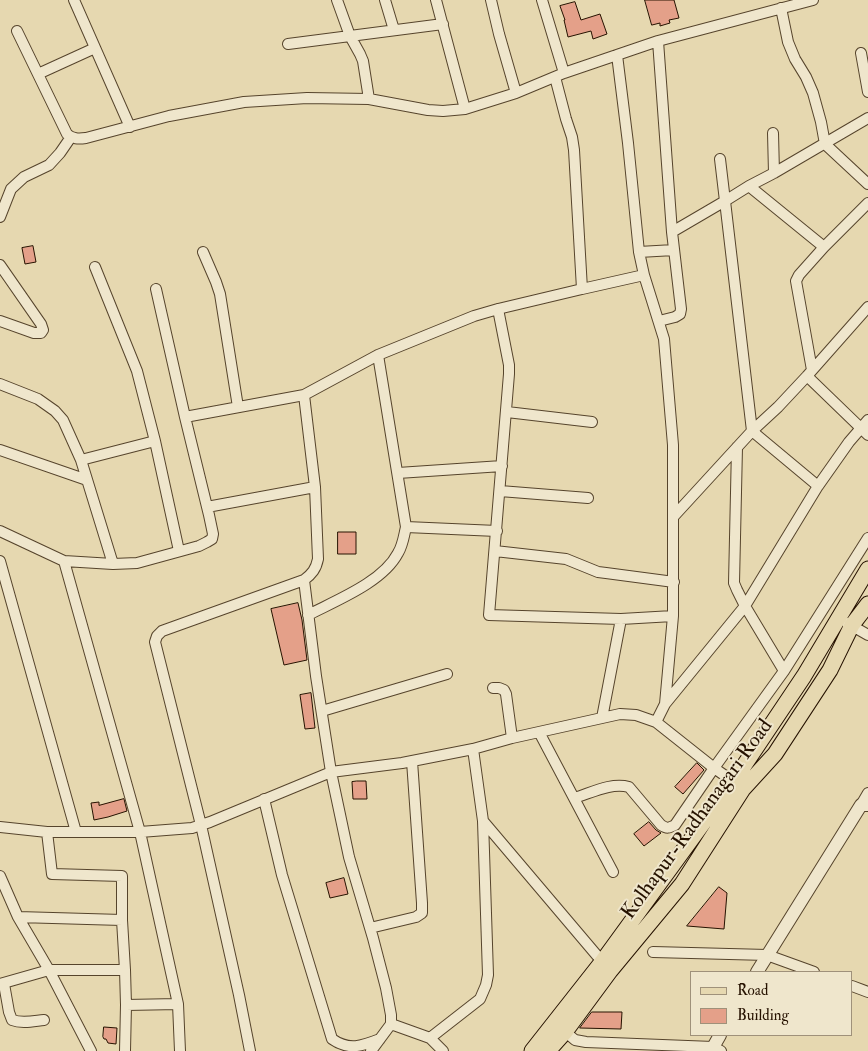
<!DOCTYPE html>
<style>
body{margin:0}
#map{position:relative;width:868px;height:1051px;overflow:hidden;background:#e6d8b0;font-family:"IM FELL Double Pica",serif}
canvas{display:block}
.legend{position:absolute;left:690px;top:971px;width:162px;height:65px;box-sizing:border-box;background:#efe6cc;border:1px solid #9f917a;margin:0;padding:6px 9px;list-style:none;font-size:15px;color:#261200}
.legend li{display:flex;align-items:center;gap:10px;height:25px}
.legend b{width:25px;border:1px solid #9f917a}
</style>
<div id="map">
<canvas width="868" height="1051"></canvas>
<ul class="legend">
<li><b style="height:6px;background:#e6d8b0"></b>Road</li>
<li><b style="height:14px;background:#e4a089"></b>Building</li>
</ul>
</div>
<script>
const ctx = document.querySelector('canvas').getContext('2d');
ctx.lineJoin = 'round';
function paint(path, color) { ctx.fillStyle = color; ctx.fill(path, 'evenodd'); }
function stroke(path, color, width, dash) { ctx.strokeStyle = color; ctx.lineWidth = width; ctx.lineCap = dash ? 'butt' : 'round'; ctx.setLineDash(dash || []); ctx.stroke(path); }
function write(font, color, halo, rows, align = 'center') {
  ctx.font = font + ' "IM FELL Double Pica",serif'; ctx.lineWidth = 4; ctx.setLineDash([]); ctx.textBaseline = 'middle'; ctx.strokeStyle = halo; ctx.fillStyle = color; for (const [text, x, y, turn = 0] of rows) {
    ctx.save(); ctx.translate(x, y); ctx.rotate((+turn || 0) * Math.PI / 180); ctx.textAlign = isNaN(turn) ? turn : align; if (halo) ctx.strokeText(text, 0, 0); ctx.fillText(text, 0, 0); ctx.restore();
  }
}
const building = new Path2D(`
 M 645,0 L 674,0 L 679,18 L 669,20 L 670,23 L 660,26 L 660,23 L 652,25 Z
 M 575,2 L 581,20 L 600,14 L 607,34 L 593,39 L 591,31 L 568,37 L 564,20 L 565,20 L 560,6 Z
 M 33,246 L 36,262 L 25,264 L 22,248 Z
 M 338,532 L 356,532 L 356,554 L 338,554 Z
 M 298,603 L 302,620 L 307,660 L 284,665 L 271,609 Z
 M 311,693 L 315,728 L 305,729 L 300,695 Z
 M 697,763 L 704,770 L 683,794 L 675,787 Z
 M 357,781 L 366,781 L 367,799 L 353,799 L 352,782 Z
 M 124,799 L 127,811 L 108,817 L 94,820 L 91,803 L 99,802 L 99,805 Z
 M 649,822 L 656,830 L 661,833 L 644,846 L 634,834 Z
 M 344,878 L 348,894 L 330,898 L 326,883 Z
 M 719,887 L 727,893 L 724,929 L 687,926 Z
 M 592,1012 L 622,1012 L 621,1029 L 580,1028 Z
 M 104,1027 L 117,1028 L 116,1044 L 108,1043 L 106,1039 L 104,1039 L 103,1037 Z`);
const minor = new Path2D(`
 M 74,0 L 130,127
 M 337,0 L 350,36 L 360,54 L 363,61 L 369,99
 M 385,0 L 394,30
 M 436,0 L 465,109
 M 491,0 L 499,34 L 516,93
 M 542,0 L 564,73
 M 781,8 L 788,42 L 795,59 L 806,77 L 813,93 L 821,122 L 825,144 L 868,184
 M 17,31 L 67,134 C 73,139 78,139 86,138 L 169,116 L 244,102 L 307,98 L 369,99 L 428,110 L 443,111 L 465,109 L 516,93 L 564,73 L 658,41 L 813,0
 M 658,41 L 672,232
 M 288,44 L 443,24
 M 861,53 L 868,92
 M 617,55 L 628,143 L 639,252 L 644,275 L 664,339 L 673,445 L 673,616 L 665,704 L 656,722
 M 38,74 L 95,48
 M 555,77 L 566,119 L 572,137 L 574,150 L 582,289 L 644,275
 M 868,118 L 774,173 L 749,186 L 725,201 L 752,431 L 818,486 L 849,442 L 868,420
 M 773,133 L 774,173
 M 749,186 L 824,247
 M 0,217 L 11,189 L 24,177 L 49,165 L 60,153 L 71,137
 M 203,252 L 216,282 L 220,294 L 238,407
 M 639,252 L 674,250
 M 0,265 L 41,324 L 43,330 L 41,333 L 34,333 L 0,321
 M 95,267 L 137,371 L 155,441 L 179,551
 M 498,309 L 509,365 L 509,374 L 489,615 L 621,619 L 673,616
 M 659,321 L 675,317 L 680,314 L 681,309 L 672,232 L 725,201 L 720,159
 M 812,370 L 796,281 L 799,275 L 824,247 L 868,203
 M 807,376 L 868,435
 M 0,384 L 38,399 L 55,411 L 63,420 L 81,460 L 113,564 L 64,561 L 140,832 L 178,1004 L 180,1051
 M 507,412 L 592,422
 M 185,417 L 304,395 L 378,355 L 474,316 L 498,309 L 582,289
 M 737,447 L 734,583 L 737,590 L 745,606 L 784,671
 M 0,450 L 87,480
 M 81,460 L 155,441
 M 398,473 L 502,466
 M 500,491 L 588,498
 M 207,507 L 315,487
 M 674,516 L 752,431 L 778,407 L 807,376 L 868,307
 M 406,527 L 497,531
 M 0,531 L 64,561
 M 495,551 L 566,559 L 598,572 L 606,573 L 674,582
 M 0,561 L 76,832
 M 113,564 L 137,563 L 199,546 L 207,542 L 212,539 L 213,534 L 209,515 L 185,417 L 156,289
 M 304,580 L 316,676 L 331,772 L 349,857 L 373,938 L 386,988 L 391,1015 L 391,1024 L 371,1051
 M 308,615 C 337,600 383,582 398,553 C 403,545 404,535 406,527 L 378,355
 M 847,623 L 868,635
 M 493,688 L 499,688 L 504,690 L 506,694 L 512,738
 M 665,704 L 745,606 L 818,486
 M 322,711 L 447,674
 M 602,718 L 621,619
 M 539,732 L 613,872
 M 574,798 C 591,793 611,782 629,787 L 661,825 C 667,829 669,828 675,825 L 714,768 L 784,671 L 868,538
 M 264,799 L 282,875 L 332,1039 C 349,1051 362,1046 380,1039
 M 861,805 L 868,793
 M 483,821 L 605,965
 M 0,827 L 47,832 L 140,832 L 192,828 L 210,822 L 331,772 L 402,763 L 473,749 L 512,738 L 620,714 L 636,715 L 656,722 L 714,768 L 737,784
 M 47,832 L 52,874 L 122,876 L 122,920 L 125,970 L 126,1005 L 125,1051
 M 0,876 L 18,917 L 49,970 L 91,1051
 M 18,917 L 122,920
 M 370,928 L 416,917 L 422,913 L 422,903 L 412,761
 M 653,952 L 767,955 L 814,972
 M 0,984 L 49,970 L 125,970
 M 4,984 L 9,1012 L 12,1020 C 22,1024 34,1021 44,1020
 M 852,986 L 868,992
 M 126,1005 L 178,1004
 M 391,1024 L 430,1038 L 443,1051
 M 562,1029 L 575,1040 L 586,1042 L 713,1047 L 721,1051
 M 430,1038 L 480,999 L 486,985 L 488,975 L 483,821 L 473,749
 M 250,1051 L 239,995 L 201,825 L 155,642 L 157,636 L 162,631 L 304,580 C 312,574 316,569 318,559 L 315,487 L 304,395`);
const tertiary = new Path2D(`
 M 757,972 L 861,805 L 868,805
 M 711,1051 L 720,1035`);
const primary = new Path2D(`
 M 532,1051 L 602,962 L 733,782 L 804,676 L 868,569
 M 548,1051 L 565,1032 L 610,971 L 682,884 L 743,789 L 775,754 L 830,670 L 852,625 L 868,604`);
const streetNames = [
 ["Kolhapur-Radhanagari Road",698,820,-54]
];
paint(building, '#e4a089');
stroke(building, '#261200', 1);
stroke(minor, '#56442c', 12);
stroke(tertiary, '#56442c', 14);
stroke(primary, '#261200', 17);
stroke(minor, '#efe6cc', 10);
stroke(tertiary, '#efe6cc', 12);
stroke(primary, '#e6d8b0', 15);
write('21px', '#261200', '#efe6cc', streetNames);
</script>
